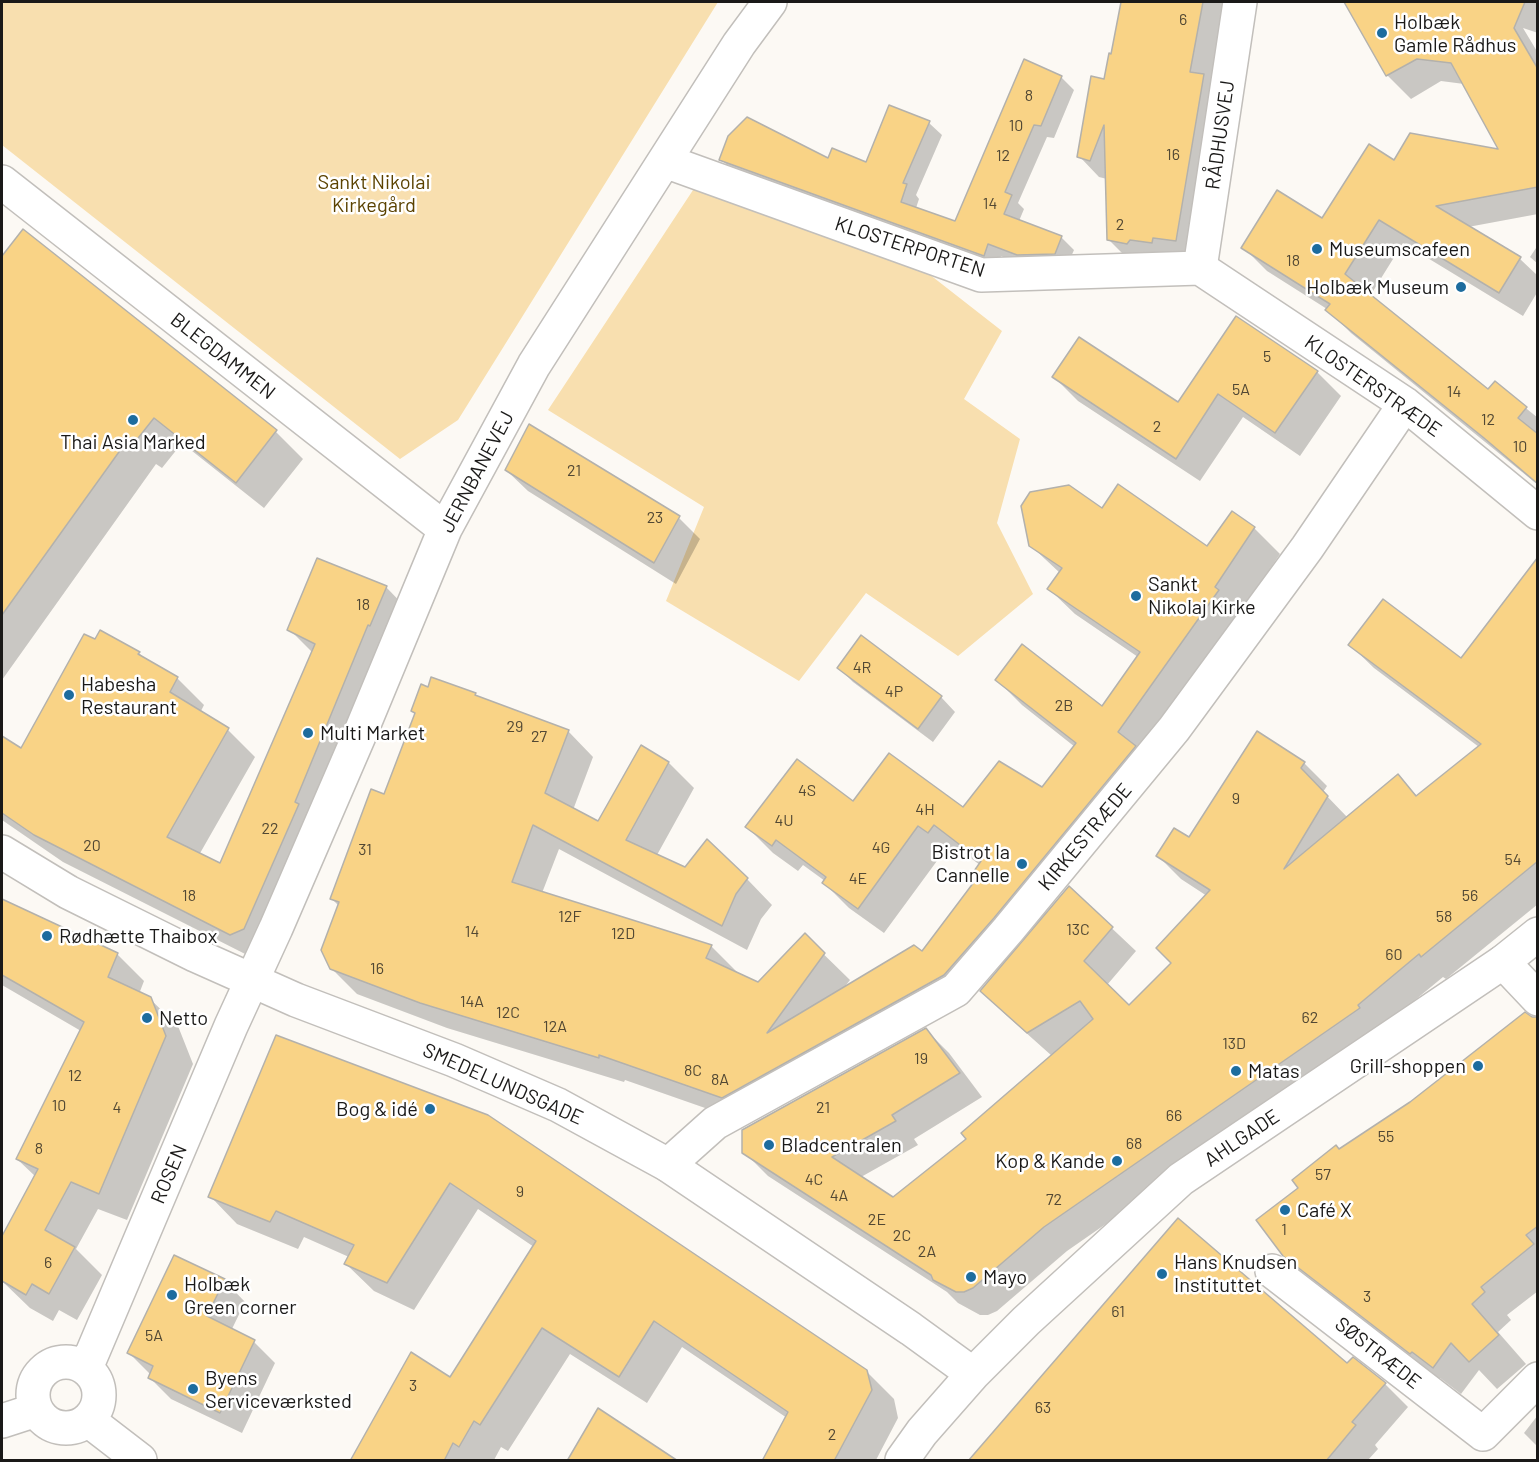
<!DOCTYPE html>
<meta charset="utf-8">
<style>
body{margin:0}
#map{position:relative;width:1539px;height:1462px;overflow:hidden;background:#fcf9f4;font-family:Barlow,sans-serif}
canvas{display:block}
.frame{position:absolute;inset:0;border:3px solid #1a1918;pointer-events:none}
</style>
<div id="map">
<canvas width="1539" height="1462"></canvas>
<div class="frame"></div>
</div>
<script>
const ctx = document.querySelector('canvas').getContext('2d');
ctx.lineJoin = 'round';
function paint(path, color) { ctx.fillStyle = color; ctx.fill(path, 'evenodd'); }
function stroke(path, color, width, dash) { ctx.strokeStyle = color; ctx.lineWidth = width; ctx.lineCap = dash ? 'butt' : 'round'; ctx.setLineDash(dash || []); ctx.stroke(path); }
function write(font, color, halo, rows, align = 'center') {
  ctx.font = font + ' Barlow,sans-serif'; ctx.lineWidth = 5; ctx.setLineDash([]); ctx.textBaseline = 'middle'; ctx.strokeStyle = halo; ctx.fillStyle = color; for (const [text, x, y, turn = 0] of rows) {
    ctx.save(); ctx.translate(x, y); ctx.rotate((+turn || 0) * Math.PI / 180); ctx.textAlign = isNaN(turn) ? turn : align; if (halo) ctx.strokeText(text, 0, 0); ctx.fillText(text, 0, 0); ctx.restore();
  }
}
const green = new Path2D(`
 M 2,2 L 718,2 L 458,420 L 400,459 L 2,145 Z
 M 695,187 L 929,274 L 1002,331 L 964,399 L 1020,439 L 997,523 L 1033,594 L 958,656 L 866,593 L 799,681 L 666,601 L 704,507 L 548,410 Z`);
const shadow = new Path2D(`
 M 1122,2 L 1227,2 L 1196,260 L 1129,260 L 1109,240 L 1107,179 L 1099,177 L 1079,156 L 1106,81 L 1113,55 Z
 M 1346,2 L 1538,2 L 1538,33 L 1523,28 L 1538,53 L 1538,214 L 1468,227 L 1520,259 L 1538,276 L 1538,291 L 1523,316 L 1403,243 L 1370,296 L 1488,391 L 1495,383 L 1538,418 L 1538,485 L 1351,333 L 1327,309 L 1267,271 L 1243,247 L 1322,220 L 1394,162 L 1500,151 L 1464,84 L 1441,81 L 1411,99 L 1387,75 Z
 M 1061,77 L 1074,90 L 1054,138 L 1047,137 L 1018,203 L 1024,209 L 1019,221 L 1061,237 L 1074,250 L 1067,266 L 1031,267 L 1001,256 L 997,268 L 734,172 L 721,159 L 828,160 L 867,164 L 929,123 L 942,135 L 916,195 L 919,199 L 916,208 L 956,223 Z
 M 23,231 L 276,432 L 303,459 L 264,508 L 182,443 L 162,468 L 156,464 L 2,680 L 2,265 L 3,263 L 2,258 Z
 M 1538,245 L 1538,264 L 1530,257 Z
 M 1237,318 L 1317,372 L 1341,396 L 1300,456 L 1243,417 L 1200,481 L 1078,401 L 1054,377 L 1179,404 Z
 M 529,426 L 679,518 L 700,539 L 676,584 L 528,491 L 506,470 Z
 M 1103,510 L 1208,548 L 1232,513 L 1254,528 L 1280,554 L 1144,757 L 1160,773 L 1046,911 L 1048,913 L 1069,888 L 1136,951 L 1107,985 L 1129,1007 L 1173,963 L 1207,896 L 1181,879 L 1158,856 L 1189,840 L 1304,763 L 1327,786 L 1323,792 L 1348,818 L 1398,776 L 1418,797 L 1479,747 L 1374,668 L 1350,645 L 1462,660 L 1538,591 L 1538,904 L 1446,979 L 1443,977 L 1380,1029 L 1382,1032 L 1067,1251 L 997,1311 L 988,1315 L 980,1315 L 958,1303 L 947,1292 L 768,1176 L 744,1152 L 926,1030 L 949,1053 L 982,1097 L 914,1139 L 918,1145 L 861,1177 L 893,1199 L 968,1140 L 1052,1056 L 1005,1014 L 982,991 L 998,972 L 996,970 L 969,1000 L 748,1123 L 625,1080 L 624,1082 L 447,1028 L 357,994 L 331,968 L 339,906 L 332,899 L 385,796 L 416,714 L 412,711 L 429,689 L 432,679 L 475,694 L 479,698 L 568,731 L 593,757 L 573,810 L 598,823 L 641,748 L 669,763 L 694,788 L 657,855 L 686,869 L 747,879 L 772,905 L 761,919 L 747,950 L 559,849 L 542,893 L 712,947 L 737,972 L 736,974 L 758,984 L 805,936 L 850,980 L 843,989 L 922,953 L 978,878 L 980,865 L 960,850 L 955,857 L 945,850 L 884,933 L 849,908 L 824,883 L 825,881 L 803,865 L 798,871 L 773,853 L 747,827 L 854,803 L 963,809 L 1042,789 L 1075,747 L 1022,705 L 997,680 L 1102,708 L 1138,657 L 1075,614 L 1049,589 L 1060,573 L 1030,545 Z
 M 386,587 L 413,615 L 259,961 L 63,862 L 2,820 L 2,738 L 21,750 L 95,641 L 139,653 L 146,660 L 177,678 L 204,705 L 200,713 L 228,730 L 255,757 L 199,855 L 221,865 L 313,653 L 289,629 Z
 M 839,668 L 941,697 L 955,712 L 933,742 L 853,682 Z
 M 2,901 L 117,954 L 144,981 L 139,994 L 150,999 L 178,1026 L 193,1064 L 127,1220 L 98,1209 L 76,1249 L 102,1275 L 77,1320 L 59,1310 L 53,1321 L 30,1308 L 2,1281 L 5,1275 L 2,1271 L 2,1239 L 36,1177 L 17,1159 L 81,1031 L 2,985 Z
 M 1533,1019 L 1538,1019 L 1538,1291 L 1507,1315 L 1511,1320 L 1498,1332 L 1526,1364 L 1497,1389 L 1479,1370 L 1461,1394 L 1440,1378 L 1438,1380 L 1313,1283 L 1284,1255 L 1300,1188 L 1339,1151 Z
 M 277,1037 L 866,1371 L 894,1399 L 898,1418 L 876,1460 L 764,1460 L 787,1418 L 682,1347 L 647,1403 L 570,1354 L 508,1451 L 501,1447 L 494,1460 L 352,1460 L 450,1379 L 534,1247 L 478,1209 L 414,1310 L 374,1291 L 346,1264 L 349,1257 L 304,1237 L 298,1249 L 237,1224 L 210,1196 Z
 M 224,1280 L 245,1302 L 231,1331 L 254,1342 L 275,1363 L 242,1433 L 171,1399 L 150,1378 L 151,1375 L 129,1353 Z
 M 1347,1365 L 1385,1384 L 1408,1407 L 1375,1445 L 1378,1449 L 1368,1460 L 970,1460 Z
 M 1538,1415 L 1538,1447 L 1524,1433 Z`);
const building = new Path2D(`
 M 1121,2 L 1203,2 L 1190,72 L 1204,74 L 1176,241 L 1153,238 L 1152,243 L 1130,240 L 1127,244 L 1107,240 L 1104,125 L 1090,161 L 1077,157 L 1091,76 L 1104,79 L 1109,53 L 1111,54 Z
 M 1344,2 L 1525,2 L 1514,28 L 1538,69 L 1538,187 L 1436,206 L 1521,257 L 1499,293 L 1379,220 L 1345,274 L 1488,389 L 1495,381 L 1527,407 L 1518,418 L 1538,434 L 1538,484 L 1484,438 L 1325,310 L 1330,304 L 1241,248 L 1277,190 L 1322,218 L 1369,144 L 1394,160 L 1410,133 L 1498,149 L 1451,63 L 1417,59 L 1386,76 Z
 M 1024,59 L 1062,76 L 1041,126 L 1034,125 L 1005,192 L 1012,195 L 1004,214 L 1062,236 L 1055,254 L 1017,255 L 988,244 L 984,256 L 719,160 L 728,136 L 747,117 L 828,158 L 832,148 L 866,162 L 889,105 L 930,121 L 903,183 L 907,184 L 901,202 L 955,221 Z
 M 23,229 L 277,430 L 236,483 L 154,418 L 135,442 L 129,438 L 2,615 L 2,256 Z
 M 1236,316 L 1318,371 L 1275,433 L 1218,394 L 1176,459 L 1052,377 L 1079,337 L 1178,402 Z
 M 529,424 L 680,516 L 654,563 L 505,470 Z
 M 1118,484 L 1207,546 L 1232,511 L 1255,527 L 1215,587 L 1219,590 L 1118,732 L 1136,746 L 994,918 L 944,975 L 722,1098 L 599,1055 L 599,1058 L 420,1003 L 330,969 L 321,950 L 339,902 L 330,899 L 371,789 L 384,794 L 415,713 L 411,711 L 421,684 L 428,687 L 431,677 L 476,693 L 475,695 L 569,730 L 545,793 L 598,821 L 641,745 L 669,762 L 626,840 L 685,867 L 707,839 L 748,878 L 736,894 L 722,926 L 533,825 L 512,882 L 712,945 L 706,958 L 758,982 L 805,933 L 825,953 L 767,1033 L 914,945 L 922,951 L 977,878 L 972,874 L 981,861 L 934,825 L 928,833 L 918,826 L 858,909 L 822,883 L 826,877 L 776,840 L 772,846 L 745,827 L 797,759 L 853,801 L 889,753 L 963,807 L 999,761 L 1042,787 L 1076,743 L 995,680 L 1022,644 L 1102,706 L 1140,652 L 1047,589 L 1062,568 L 1029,546 L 1021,506 L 1030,492 L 1069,485 L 1102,508 Z
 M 1538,557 L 1538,861 L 1421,957 L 1419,954 L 1358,1005 L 1360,1008 L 1044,1227 L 973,1288 L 964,1292 L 956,1292 L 933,1280 L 931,1275 L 742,1153 L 742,1130 L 926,1028 L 960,1073 L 892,1115 L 896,1121 L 832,1157 L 893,1197 L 966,1139 L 961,1133 L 1093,1019 L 1080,1001 L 1027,1033 L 980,991 L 1069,886 L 1113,927 L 1084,961 L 1129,1005 L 1171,963 L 1156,948 L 1210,890 L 1156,856 L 1174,828 L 1189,837 L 1257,731 L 1305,762 L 1301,768 L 1328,796 L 1284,869 L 1398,774 L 1416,796 L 1481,744 L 1348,645 L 1383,599 L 1461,658 Z
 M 317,558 L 387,586 L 370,626 L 368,625 L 295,802 L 299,804 L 244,929 L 230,935 L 34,835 L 2,813 L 2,736 L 21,748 L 84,634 L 95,639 L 100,630 L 140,652 L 138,654 L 178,677 L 170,692 L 229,728 L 167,837 L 220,863 L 315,644 L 287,630 Z
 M 861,635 L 942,696 L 918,729 L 837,668 Z
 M 2,899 L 118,953 L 108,977 L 151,997 L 166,1036 L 99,1194 L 71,1182 L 45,1230 L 75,1247 L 49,1294 L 32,1284 L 26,1295 L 2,1281 L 2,1236 L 38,1169 L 16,1159 L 84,1022 L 2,975 Z
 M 1525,1012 L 1532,1017 L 1538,1017 L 1538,1226 L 1526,1235 L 1534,1244 L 1481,1287 L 1485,1292 L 1472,1304 L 1499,1335 L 1469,1362 L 1451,1343 L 1433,1368 L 1412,1352 L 1410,1354 L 1283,1256 L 1256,1220 L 1298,1188 L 1292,1180 L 1336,1145 L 1339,1149 L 1410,1102 Z
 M 276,1035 L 488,1115 L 867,1370 L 872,1390 L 834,1461 L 762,1461 L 788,1412 L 654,1321 L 619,1377 L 542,1328 L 480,1425 L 474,1421 L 459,1447 L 453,1443 L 444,1461 L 350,1461 L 411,1352 L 450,1377 L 536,1241 L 450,1183 L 387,1283 L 344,1264 L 354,1245 L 276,1211 L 270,1222 L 208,1197 Z
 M 1178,1218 L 1347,1363 L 1353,1357 L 1386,1383 L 1352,1422 L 1356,1425 L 1326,1461 L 968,1461 Z
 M 174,1255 L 225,1279 L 207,1316 L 255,1340 L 220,1413 L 148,1378 L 153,1366 L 127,1353 Z
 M 598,1408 L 678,1461 L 567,1461 Z`);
const street = new Path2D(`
 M 665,161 L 981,275 L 1200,268
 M 2,182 L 445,529
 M 1200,268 L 1405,404 L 1538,513
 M 1200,268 L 1240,2
 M 1503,962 L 1538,999
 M 668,1165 L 715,1123 L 956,990 L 1008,930 L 1174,729 L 1307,548 L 1405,404
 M 1272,1271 L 1483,1434
 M33 1395a33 33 0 1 1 66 0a33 33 0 1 1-66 0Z
 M 86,1368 L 231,1026 L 276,928 L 362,729 L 445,529 L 534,365 L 739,44 L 770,2
 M 88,1420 L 140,1460
 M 2,1421 L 36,1410
 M 1483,1434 L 1538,1379`);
const secondary = new Path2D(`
 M 2,852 L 68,892 L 195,955 L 296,1000 L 454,1060 L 558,1105 L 668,1165 L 911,1329 L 973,1374
 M 902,1460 L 922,1432 L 973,1374 L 1026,1321 L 1181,1179 L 1503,962 L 1538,934`);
const markers = [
 [1382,33,6,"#1d6c9e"],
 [1317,249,6,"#1d6c9e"],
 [1461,287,6,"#1d6c9e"],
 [133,420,6,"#1d6c9e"],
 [1136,596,6,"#1d6c9e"],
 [69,695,6,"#1d6c9e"],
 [308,733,6,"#1d6c9e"],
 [1022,864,6,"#1d6c9e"],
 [47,936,6,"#1d6c9e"],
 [147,1018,6,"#1d6c9e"],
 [1478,1066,6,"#1d6c9e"],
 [1236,1071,6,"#1d6c9e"],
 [430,1109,6,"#1d6c9e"],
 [769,1145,6,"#1d6c9e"],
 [1117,1161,6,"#1d6c9e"],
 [1285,1210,6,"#1d6c9e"],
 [1162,1274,6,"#1d6c9e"],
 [971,1277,6,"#1d6c9e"],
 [172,1295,6,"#1d6c9e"],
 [193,1389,6,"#1d6c9e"]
];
const numberNames = [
 ["6",1183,20],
 ["8",1029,96],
 ["10",1016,126],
 ["16",1173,155],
 ["12",1003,156],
 ["14",990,204],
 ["2",1120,225],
 ["18",1293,261],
 ["5",1267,357],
 ["5A",1241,390],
 ["14",1454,392],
 ["12",1488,420],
 ["2",1157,427],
 ["10",1520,447],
 ["21",574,471],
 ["23",655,518],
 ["18",363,605],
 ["4R",862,668],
 ["4P",894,692],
 ["2B",1064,706],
 ["29",515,727],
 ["27",539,737],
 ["4S",807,791],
 ["9",1236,799],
 ["4H",925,810],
 ["4U",784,821],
 ["22",270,829],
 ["20",92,846],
 ["4G",881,848],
 ["31",365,850],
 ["54",1513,860],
 ["4E",858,879],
 ["18",189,896],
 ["56",1470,896],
 ["12F",570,917],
 ["58",1444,917],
 ["13C",1078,930],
 ["14",472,932],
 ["12D",623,934],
 ["60",1394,955],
 ["16",377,969],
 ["14A",472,1002],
 ["12C",508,1013],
 ["62",1310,1018],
 ["12A",555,1027],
 ["13D",1234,1044],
 ["19",921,1059],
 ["8C",693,1071],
 ["12",75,1076],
 ["8A",720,1080],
 ["10",59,1106],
 ["4",117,1108],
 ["21",823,1108],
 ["66",1174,1116],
 ["55",1386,1137],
 ["68",1134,1144],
 ["8",39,1149],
 ["57",1323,1175],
 ["4C",814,1180],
 ["9",520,1192],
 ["4A",839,1196],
 ["72",1054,1200],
 ["2E",877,1220],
 ["1",1284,1230],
 ["2C",902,1236],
 ["2A",927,1252],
 ["6",48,1263],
 ["3",1367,1297],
 ["61",1118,1312],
 ["5A",154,1336],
 ["3",413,1386],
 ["63",1043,1408],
 ["2",832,1435]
];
const poiNames = [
 ["Holbæk",1394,22],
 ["Gamle Rådhus",1394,45],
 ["Museumscafeen",1329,249],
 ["Holbæk Museum",1449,287,"right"],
 ["Thai Asia Marked",133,442,"center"],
 ["Sankt",1148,584],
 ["Nikolaj Kirke",1148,607],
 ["Habesha",81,684],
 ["Restaurant",81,707],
 ["Multi Market",320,733],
 ["Bistrot la",1010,852,"right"],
 ["Cannelle",1010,875,"right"],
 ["Rødhætte Thaibox",59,936],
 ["Netto",159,1018],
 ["Grill-shoppen",1466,1066,"right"],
 ["Matas",1248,1071],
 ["Bog & idé",418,1109,"right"],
 ["Bladcentralen",781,1145],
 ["Kop & Kande",1105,1161,"right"],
 ["Café X",1297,1210],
 ["Hans Knudsen",1174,1262],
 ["Instituttet",1174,1285],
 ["Mayo",983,1277],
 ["Holbæk",184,1284],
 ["Green corner",184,1307],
 ["Byens",205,1378],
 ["Serviceværksted",205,1401]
];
const streetNames = [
 ["RÅDHUSVEJ",1220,135,-82],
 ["KLOSTERPORTEN",910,247,18],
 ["BLEGDAMMEN",223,356,38],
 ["KLOSTERSTRÆDE",1373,386,35],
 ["JERNBANEVEJ",477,472,-62],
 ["KIRKESTRÆDE",1085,837,-50],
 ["SMEDELUNDSGADE",503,1084,24],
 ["AHLGADE",1242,1138,-34],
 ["ROSEN",169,1174,-67],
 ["SØSTRÆDE",1378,1353,38]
];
const parkNames = [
 ["Sankt Nikolai",374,182],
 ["Kirkegård",374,205]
];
paint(green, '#f8dfaf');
paint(shadow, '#0003');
paint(building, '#f9d386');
stroke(building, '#b3b1ac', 1.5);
stroke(street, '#c2bfbb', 36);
stroke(secondary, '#c2bfbb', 36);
stroke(street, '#fff', 33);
stroke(secondary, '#fff', 33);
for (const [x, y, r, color] of markers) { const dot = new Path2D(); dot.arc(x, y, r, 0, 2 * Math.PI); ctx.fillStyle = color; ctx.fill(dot); stroke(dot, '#fff', 2); }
write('16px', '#524834', null, numberNames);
write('20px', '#1a1918', '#fff', poiNames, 'left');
write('20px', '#1a1918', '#fff', streetNames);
write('20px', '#5b4200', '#fff', parkNames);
</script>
